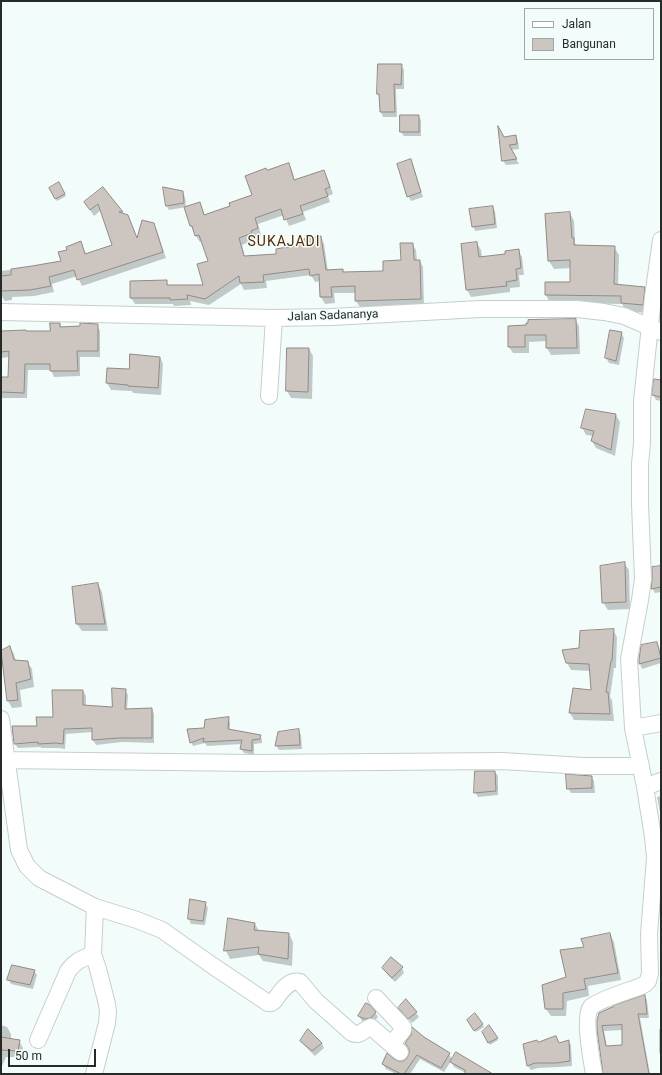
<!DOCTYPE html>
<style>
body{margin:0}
#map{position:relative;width:662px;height:1075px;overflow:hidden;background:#f2fcfb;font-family:Roboto,sans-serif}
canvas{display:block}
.frame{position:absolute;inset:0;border:2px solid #262a29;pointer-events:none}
.legend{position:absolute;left:524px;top:8px;width:130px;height:52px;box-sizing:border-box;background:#f2fcfb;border:1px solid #a0a8a7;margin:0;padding:5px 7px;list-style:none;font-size:12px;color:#262a29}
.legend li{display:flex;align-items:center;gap:8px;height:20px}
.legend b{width:20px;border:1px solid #a0a8a7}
.scale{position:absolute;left:8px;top:1049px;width:88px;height:18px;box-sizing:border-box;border:2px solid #262a29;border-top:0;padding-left:5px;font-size:12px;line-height:14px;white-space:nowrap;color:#262a29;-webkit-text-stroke:3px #f2fcfb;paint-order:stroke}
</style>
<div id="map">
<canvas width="662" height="1075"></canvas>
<div class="frame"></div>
<ul class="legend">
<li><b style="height:5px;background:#fff"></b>Jalan</li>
<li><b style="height:11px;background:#cdc6c0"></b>Bangunan</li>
</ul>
<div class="scale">50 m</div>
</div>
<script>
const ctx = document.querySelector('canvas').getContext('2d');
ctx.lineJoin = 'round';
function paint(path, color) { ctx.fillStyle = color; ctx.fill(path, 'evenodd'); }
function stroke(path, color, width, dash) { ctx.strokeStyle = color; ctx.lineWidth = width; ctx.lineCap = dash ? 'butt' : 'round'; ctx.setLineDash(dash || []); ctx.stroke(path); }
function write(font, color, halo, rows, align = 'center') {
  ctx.font = font + ' Roboto,sans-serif'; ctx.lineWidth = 3; ctx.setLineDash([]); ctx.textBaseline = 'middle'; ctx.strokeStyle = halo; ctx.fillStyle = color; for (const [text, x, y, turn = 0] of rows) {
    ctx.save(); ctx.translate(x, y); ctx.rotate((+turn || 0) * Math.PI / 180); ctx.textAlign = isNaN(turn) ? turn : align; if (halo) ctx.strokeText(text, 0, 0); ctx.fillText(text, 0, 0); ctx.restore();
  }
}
const shadow = new Path2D(`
 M 379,65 L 401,65 L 404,70 L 404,89 L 396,89 L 397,117 L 383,117 L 381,112 L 380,97 L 378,94 Z
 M 418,116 L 421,120 L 421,136 L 404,136 L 401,132 Z
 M 516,136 L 518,141 L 519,149 L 511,150 L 519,164 L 506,165 L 503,161 L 503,138 Z
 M 411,161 L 413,165 L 423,197 L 411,201 L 408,196 Z
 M 288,164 L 292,170 L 295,181 L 323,171 L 327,177 L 333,194 L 328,196 L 330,202 L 303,212 L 306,220 L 289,226 L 284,215 L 258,224 L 261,235 L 254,238 L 255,240 L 242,245 L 245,257 L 278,255 L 300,246 L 320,237 L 324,244 L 328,271 L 343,270 L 344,273 L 384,272 L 402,261 L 412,244 L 416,250 L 417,261 L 420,261 L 423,267 L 424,306 L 360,307 L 356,301 L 356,293 L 334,293 L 335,303 L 325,304 L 321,297 L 321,281 L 315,282 L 311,275 L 266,281 L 267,288 L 244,290 L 241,284 L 209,305 L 190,301 L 191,305 L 174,306 L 173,304 L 135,304 L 131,298 L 166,281 L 169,286 L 205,286 L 209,262 L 202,241 L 200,242 L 196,236 L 191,226 L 186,207 L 169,210 L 166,205 L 182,192 L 185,197 L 186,207 L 199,203 L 203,210 L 205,216 L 231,207 L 253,196 L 266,171 Z
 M 59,184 L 66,196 L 57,201 L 50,188 Z
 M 103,188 L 123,215 L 128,216 L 131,223 L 137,239 L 153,224 L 157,231 L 166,258 L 82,286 L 77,276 L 52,284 L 54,292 L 34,296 L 12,297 L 12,300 L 5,301 L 1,295 L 1,271 L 32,267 L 62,262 L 68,250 L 81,243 L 86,254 L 113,245 L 101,210 L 94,216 L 85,202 Z
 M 492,207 L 495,211 L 497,228 L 475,231 L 473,226 Z
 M 570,213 L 574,221 L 575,243 L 577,246 L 614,247 L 619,255 L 618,286 L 644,288 L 649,296 L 647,313 L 626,311 L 622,304 L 550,303 L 546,295 L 571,283 L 571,268 L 554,269 L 549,261 Z
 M 477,243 L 481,250 L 482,257 L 506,255 L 518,250 L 522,257 L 524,275 L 519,275 L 520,287 L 510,288 L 510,292 L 471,297 L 467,290 L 462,245 Z
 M 575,320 L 579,326 L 580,354 L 551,355 L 547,348 L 547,341 L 529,342 L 529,353 L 513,353 L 509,347 L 527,326 Z
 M 60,324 L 62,328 L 97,325 L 100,331 L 100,357 L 80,357 L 80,376 L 54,377 L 51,370 L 28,370 L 27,398 L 1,398 L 1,378 L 9,378 L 10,357 L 1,358 L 1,332 L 51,332 Z
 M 621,333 L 624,338 L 619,365 L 609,363 L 606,358 Z
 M 309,349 L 313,356 L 312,399 L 291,398 L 287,391 Z
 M 160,357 L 163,364 L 161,395 L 133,393 L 132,391 L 111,390 L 107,383 L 130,370 Z
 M 661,381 L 661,401 L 656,400 L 653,395 Z
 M 616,415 L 620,422 L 615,456 L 596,448 L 592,441 L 594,436 L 586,435 L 582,427 Z
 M 624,563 L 629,570 L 630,609 L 608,610 L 603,602 Z
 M 661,567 L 661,592 L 655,593 L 652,588 Z
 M 98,584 L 102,592 L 108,631 L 82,631 L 77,624 Z
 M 613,630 L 617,637 L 616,668 L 614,668 L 610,697 L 612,700 L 614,721 L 574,720 L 570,713 L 592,691 L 591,671 L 571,670 L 567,663 L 580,649 Z
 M 656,643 L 659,647 L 661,656 L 661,663 L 642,669 L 640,664 L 640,660 Z
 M 10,647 L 14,654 L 16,661 L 27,662 L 32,669 L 34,687 L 20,690 L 22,707 L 12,708 L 8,701 Z
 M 125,690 L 128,695 L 127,710 L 152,709 L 154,714 L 154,743 L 122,742 L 96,745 L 93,740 L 93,732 L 66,734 L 65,749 L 59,748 L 41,748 L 41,747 L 18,748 L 15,744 L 38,727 L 54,718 L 83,691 L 86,696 L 86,706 L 113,708 Z
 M 228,718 L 230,722 L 230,731 L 260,736 L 262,740 L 262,743 L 254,744 L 254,755 L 244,753 L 241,749 L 242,744 L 207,746 L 205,743 L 193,746 L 191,742 Z
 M 298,730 L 301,735 L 302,749 L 279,750 L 276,745 Z
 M 495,772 L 498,776 L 498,795 L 478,797 L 475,792 Z
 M 591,776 L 594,781 L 595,793 L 571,793 L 568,788 Z
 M 661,796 L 661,818 L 657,797 Z
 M 205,903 L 208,908 L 205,925 L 191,924 L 189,919 Z
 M 229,919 L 255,924 L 259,931 L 289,934 L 293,942 L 292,966 L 263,961 L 259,955 L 230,959 L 226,951 Z
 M 661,920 L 661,933 L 660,929 Z
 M 610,934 L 614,942 L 621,980 L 588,986 L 589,996 L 567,1001 L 566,1016 L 551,1016 L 546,1009 L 568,977 L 585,948 Z
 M 383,968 L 402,968 L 404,973 L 395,982 L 386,973 Z
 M 34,971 L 37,975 L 33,989 L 11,984 L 9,980 Z
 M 644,996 L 647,1000 L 649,1018 L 640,1018 L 650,1074 L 604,1074 L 598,1028 ZM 623,1030 L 624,1046 L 607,1047 L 604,1031 Z
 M 406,1001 L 416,1013 L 419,1017 L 412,1023 L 402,1012 L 399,1008 Z
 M 375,1012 L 378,1017 L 373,1022 L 368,1024 L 362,1021 L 359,1016 Z
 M 475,1014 L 484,1027 L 476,1032 L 468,1020 Z
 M 1,1025 L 7,1027 L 11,1034 L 11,1040 L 19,1041 L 23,1048 L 21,1057 L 6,1057 L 2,1066 Z
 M 489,1026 L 498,1040 L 490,1045 L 483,1032 Z
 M 659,1029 L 661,1029 L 661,1056 L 659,1052 Z
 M 556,1037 L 559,1044 L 568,1041 L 571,1045 L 572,1066 L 559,1067 L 538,1068 L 531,1070 L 528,1066 L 538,1043 Z
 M 424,1038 L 449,1054 L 452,1060 L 491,1074 L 466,1074 L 466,1073 L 454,1067 L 451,1061 L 444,1072 L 420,1059 L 410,1074 L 396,1074 L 386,1069 L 383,1064 L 393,1060 L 403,1062 L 408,1059 Z
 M 301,1041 L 322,1043 L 324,1048 L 315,1056 L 304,1045 Z`);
const building = new Path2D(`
 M 378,64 L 402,64 L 401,85 L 394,84 L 395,112 L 380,112 L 379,94 L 377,94 Z
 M 400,115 L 419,115 L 419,132 L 400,132 Z
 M 498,126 L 504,137 L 516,135 L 517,144 L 509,145 L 517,159 L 502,161 Z
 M 411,159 L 421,192 L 407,197 L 397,164 Z
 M 289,163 L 294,180 L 324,170 L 330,187 L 325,189 L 328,196 L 300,206 L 303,214 L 284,220 L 281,209 L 255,218 L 258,228 L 251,231 L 252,233 L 239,238 L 244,256 L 276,254 L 276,249 L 299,245 L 298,240 L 321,236 L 326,270 L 343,269 L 343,272 L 383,271 L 383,261 L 401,260 L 400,243 L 413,243 L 414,260 L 420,260 L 421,299 L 355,301 L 355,286 L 331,287 L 332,297 L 320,297 L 319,274 L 310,276 L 309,269 L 263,275 L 264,282 L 240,283 L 239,276 L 205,299 L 187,295 L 188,299 L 170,300 L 170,298 L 130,298 L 130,281 L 167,280 L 167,285 L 203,285 L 197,264 L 208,261 L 199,235 L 195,236 L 192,226 L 190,226 L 184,207 L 200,202 L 204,215 L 230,206 L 229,203 L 252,195 L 245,176 L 266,168 L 267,170 Z
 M 59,182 L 65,194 L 55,199 L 49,188 Z
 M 103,187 L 123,212 L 119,212 L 128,215 L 137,238 L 142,220 L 154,223 L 163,252 L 77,280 L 74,270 L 49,277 L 51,286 L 30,290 L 1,291 L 1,276 L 11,275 L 11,269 L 32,266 L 61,261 L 58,252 L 67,250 L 66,247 L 81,241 L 85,254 L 112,245 L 98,204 L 90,210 L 84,202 Z
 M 163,187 L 183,191 L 184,203 L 166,206 Z
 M 493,206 L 495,224 L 472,227 L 469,209 Z
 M 570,212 L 572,238 L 574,238 L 574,245 L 615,246 L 614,284 L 645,287 L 643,305 L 621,303 L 621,296 L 545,295 L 545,282 L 570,282 L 570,260 L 548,261 L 545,214 Z
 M 477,242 L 479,257 L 505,254 L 505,251 L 519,249 L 521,268 L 516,269 L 517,280 L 506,282 L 507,286 L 466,290 L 461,244 Z
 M 576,319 L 577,348 L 546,348 L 546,335 L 525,335 L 525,347 L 508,347 L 508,326 L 526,325 L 526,323 L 528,323 L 528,320 Z
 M 50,323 L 60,323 L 60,327 L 80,326 L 80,323 L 98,324 L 98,351 L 77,351 L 78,371 L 50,371 L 50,364 L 25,364 L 24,393 L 1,392 L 1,377 L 8,377 L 9,351 L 1,352 L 1,331 L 26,330 L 26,331 L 50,331 Z
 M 610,330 L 622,332 L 616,361 L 605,358 Z
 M 287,348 L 309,348 L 308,392 L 286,391 Z
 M 130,354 L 160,357 L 158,388 L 128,386 L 128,385 L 106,383 L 107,368 L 129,369 Z
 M 654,379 L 661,380 L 661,397 L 652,395 Z
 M 586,409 L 616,414 L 611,450 L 591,441 L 594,431 L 581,428 Z
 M 625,562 L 626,602 L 602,603 L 600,566 Z
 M 661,566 L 661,587 L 651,589 L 652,579 L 652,567 Z
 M 98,583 L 105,624 L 76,624 L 72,587 Z
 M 614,629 L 612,661 L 611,661 L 606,692 L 608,692 L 610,714 L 569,713 L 573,688 L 591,690 L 589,664 L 566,663 L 562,650 L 579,648 L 580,631 Z
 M 657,642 L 661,658 L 639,664 L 639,660 L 641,645 Z
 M 10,646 L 14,660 L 28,661 L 31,679 L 16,683 L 18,700 L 7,701 L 1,651 Z
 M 112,688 L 126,689 L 125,709 L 152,708 L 152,738 L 119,738 L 92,740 L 92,728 L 64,729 L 63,744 L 56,743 L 38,744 L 38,742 L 14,744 L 12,726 L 37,726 L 36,717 L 53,717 L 52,690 L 83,690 L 83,705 L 112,707 Z
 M 229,717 L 228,729 L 261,735 L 260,739 L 252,740 L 252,751 L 240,749 L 242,740 L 203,742 L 204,738 L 190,743 L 187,729 L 204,728 L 205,720 Z
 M 299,729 L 300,745 L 275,746 L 278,732 Z
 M 475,771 L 495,771 L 496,791 L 474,793 Z
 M 566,774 L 592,776 L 592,788 L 567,789 Z
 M 190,899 L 206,902 L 203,921 L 188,919 Z
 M 228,918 L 255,923 L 254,930 L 289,933 L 288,959 L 258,954 L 259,947 L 224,951 Z
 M 610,933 L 618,973 L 584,979 L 586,989 L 563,993 L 563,1009 L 545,1009 L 542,985 L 566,977 L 560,950 L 584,947 L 581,939 Z
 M 391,957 L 403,967 L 392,978 L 382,968 Z
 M 12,965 L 35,970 L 30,985 L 7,980 Z
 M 645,995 L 647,1014 L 638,1014 L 649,1074 L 603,1074 L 597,1029 L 597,1020 L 599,1013 L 610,1008 L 613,1007 L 613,1006 ZM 622,1025 L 622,1045 L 606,1046 L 602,1026 Z
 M 406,999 L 417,1012 L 408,1019 L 398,1008 Z
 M 366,1003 L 370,1005 L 376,1012 L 371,1018 L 365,1019 L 358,1016 Z
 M 475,1013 L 483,1024 L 474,1031 L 467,1020 Z
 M 489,1025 L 498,1038 L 488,1043 L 482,1032 Z
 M 412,1027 L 424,1037 L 450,1053 L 441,1068 L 417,1055 L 404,1074 L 401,1074 L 382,1064 L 387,1053 L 394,1059 L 398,1061 L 403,1061 L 407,1058 L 409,1053 L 409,1049 L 405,1043 L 411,1035 Z
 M 308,1029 L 322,1043 L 312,1051 L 300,1041 Z
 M 556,1036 L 559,1043 L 569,1040 L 570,1061 L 556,1063 L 535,1063 L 527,1066 L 523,1044 L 537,1040 L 538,1042 Z
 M 1,1037 L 20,1040 L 18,1051 L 1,1050 Z
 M 456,1052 L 493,1074 L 465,1074 L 465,1070 L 450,1062 Z`);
const minor = new Path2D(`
 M 1,312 L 274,318 L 332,317 L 480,309 L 577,309 L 604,312 L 624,316 L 661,332
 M 269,396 L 274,318
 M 1,719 L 19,850 L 27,866 L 39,878 L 95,907 L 137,920 L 162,930 L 213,966 L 268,1003 L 271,1003 L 274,1001 C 280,993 288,979 300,982 L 316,1001 L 352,1033 C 361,1037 363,1029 371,1027 L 400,1052
 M 633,728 L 661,723
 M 1,760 L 254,763 L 502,761 L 583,766 L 641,766
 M 645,787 L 661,781
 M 376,998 L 403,1027 L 403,1030 L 392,1044
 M 38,1040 L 68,971 C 75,961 82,959 93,954
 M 94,1074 L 107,1023 L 108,1012 L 107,1004 L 98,969 L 93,954 L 95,907
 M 594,1074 C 592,1062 583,1016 591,1007 C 598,1000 628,991 639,987 L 645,984 L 648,981 L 650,973 L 649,934 L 655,858 L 653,837 L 645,787 L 633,728 L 629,659 L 640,600 L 643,579 L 640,504 L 640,464 L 642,443 L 642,401 L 653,297 L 661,240`);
const streetNames = [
 ["Jalan Sadananya",333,316,-2]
];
const quarterNames = [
 ["SUKAJADI",284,242]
];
paint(shadow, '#0003');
paint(building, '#cdc6c0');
stroke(building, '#918a85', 1);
stroke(minor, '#c4cfcd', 18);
stroke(minor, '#fff', 16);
write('12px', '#262a29', '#f2fcfb', streetNames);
ctx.letterSpacing = '1px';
write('14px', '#562c01', '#f2fcfb', quarterNames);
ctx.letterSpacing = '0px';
</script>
